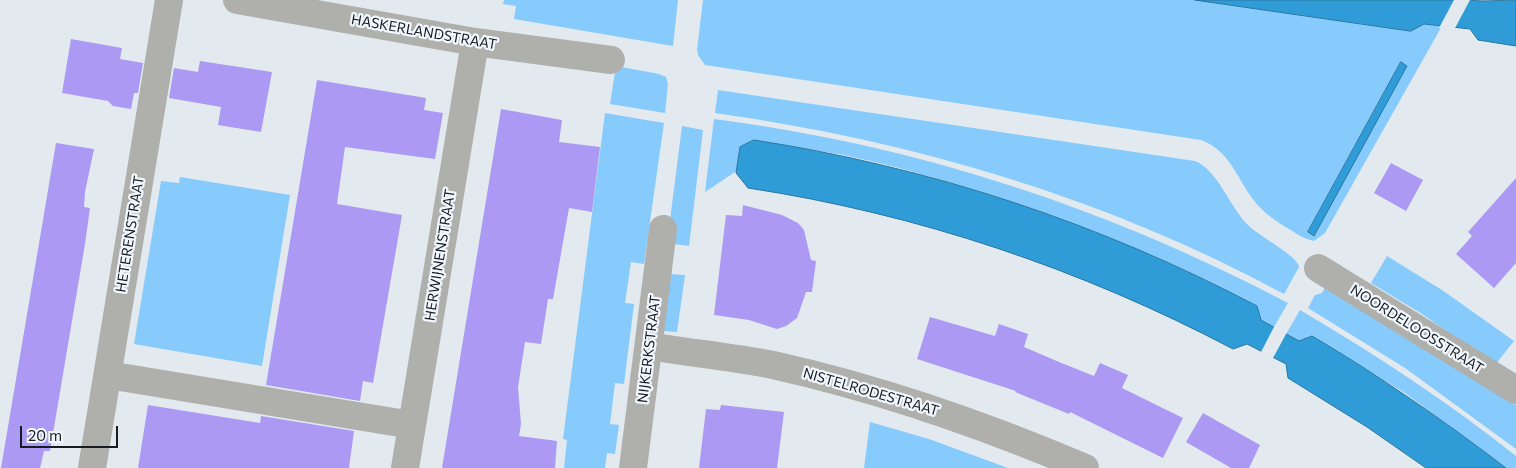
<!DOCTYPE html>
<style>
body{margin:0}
#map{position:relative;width:1516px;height:468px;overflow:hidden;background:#e2eaf0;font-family:Commissioner,sans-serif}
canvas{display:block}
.scale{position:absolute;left:20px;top:426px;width:98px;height:22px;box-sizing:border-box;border:2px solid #191c1e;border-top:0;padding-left:6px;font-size:15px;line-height:18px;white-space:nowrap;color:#191c1e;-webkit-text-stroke:4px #f0f7fe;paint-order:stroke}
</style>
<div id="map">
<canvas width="1516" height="468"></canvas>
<div class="scale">20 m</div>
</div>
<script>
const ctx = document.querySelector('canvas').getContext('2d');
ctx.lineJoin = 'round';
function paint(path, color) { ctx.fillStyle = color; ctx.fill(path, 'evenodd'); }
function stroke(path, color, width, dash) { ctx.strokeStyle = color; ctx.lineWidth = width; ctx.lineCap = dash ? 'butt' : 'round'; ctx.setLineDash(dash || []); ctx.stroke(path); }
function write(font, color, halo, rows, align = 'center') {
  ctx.font = font + ' Commissioner,sans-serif'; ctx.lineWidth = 4.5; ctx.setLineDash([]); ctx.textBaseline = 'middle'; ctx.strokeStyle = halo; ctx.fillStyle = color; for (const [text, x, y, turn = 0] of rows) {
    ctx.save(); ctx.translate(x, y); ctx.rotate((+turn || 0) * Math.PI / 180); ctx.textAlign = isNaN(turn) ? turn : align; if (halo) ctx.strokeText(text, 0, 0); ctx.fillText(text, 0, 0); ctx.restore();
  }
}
const green = new Path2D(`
 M 504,0 L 678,0 L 673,46 L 514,19 L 516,6 L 503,4 Z
 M 703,0 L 1195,0 L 1411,31 L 1424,24 L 1442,26 L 1325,233 L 1314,241 C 1304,239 1297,234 1289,229 C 1277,222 1265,214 1256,203 C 1237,180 1231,151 1201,140 L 705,65 L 698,55 L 697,50 Z
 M 616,66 L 659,74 L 666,77 L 668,84 L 665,113 L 610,104 Z
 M 718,90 L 1195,161 C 1218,170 1230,208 1249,226 C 1259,236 1298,256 1299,267 L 1284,294 C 1107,198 913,141 715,113 Z
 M 605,113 L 664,123 L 644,264 L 631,262 L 625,303 L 634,304 L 624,384 L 615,383 L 610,424 L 619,425 L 615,454 L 607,453 L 605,468 L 564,468 L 567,440 L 563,439 Z
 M 714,119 C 916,145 1108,208 1288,303 L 1274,327 L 1260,320 L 1257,306 C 1167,259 1074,221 977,191 C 926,175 873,159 819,151 C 794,146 766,148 740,147 L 738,170 L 705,192 Z
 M 682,126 L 703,130 L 689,246 L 674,244 L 669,228 Z
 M 180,177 L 290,195 L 262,366 L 134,344 L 161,181 L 179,183 Z
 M 1387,256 L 1442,290 L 1514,341 L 1495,365 L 1422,314 L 1371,283 Z
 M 670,274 L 685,275 L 677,332 L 663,331 Z
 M 1328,281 L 1453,359 L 1516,405 L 1516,449 L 1405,368 L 1308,308 L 1315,295 L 1322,293 Z
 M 1300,310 C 1375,354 1448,402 1516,456 L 1516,468 L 1506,468 L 1405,393 L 1312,336 L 1299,341 L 1286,334 Z
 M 870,422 L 929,439 L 1008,468 L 864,468 Z`);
const water = new Path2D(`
 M 1195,0 L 1469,0 C 1485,2 1500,0 1516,0 L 1516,46 L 1478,40 L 1470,29 L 1424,24 L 1411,31 Z
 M 1401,62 L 1407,66 L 1314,236 L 1308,232 Z
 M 754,140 C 930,167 1099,223 1257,306 L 1261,320 L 1299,341 L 1312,336 C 1380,376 1443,420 1506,468 L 1426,468 L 1367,427 L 1288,378 L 1286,364 L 1247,344 L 1233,349 C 1081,269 918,214 748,188 L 736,173 L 740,147 Z`);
const pier = new Path2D(`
 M 1454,0 L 1470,0 L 1454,30 L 1439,28 Z
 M 1275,325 L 1287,332 L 1272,360 L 1260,354 Z`);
const building = new Path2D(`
 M 71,39 L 122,48 L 120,59 L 143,63 L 138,93 L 134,93 L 131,109 L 113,106 L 108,101 L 62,93 Z
 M 200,61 L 272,72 L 261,132 L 218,125 L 221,107 L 169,98 L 174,68 L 198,72 Z
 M 317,80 L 426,98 L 424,110 L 443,113 L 435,159 L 345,147 L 337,204 L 402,215 L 373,383 L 363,381 L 360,401 L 266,385 Z
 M 501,109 L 562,120 L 559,142 L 600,147 L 592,212 L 569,208 L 553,299 L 548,299 L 541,344 L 525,342 L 518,387 L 521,424 L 519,436 L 557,441 L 555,468 L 442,468 Z
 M 56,143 L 94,149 L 85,192 L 84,207 L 90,208 L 85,244 L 50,451 L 44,451 L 40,468 L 1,468 Z
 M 1391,163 L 1423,180 L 1406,211 L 1374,193 Z
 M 1516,178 L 1516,263 L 1494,288 L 1456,254 L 1472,236 L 1468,232 Z
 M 743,205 L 782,215 L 798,223 L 804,230 L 811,260 L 816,261 L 812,292 L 806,292 L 797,318 L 786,326 L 777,329 L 749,320 L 714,315 L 726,215 L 742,216 Z
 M 930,317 L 995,336 L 999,324 L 1028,334 L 1024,347 L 1059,362 L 1094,376 L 1100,363 L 1128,375 L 1122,388 L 1183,418 L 1163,458 L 1070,412 L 1069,414 L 1015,392 L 1016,391 L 917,359 Z
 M 148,405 L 260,423 L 261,416 L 354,431 L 349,468 L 138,468 Z
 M 721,405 L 784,412 L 777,468 L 699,468 L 706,409 L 720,410 Z
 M 1203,413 L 1260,445 L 1249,468 L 1231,468 L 1186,442 Z`);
const minor = new Path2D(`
 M 237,0 L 475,42 L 611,60
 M 1318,268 L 1516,390
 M 649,346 C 690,353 732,357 773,365 C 881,389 984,425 1085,468
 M 108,375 L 412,425
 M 92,468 L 169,0
 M 405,468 L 475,42
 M 633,468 L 663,229`);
const streetNames = [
 ["HASKERLANDSTRAAT",424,32,10],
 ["HETERENSTRAAT",130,234,-81],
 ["HERWIJNENSTRAAT",440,255,-81],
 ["NOORDELOOSSTRAAT",1417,329,32],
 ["NIJKERKSTRAAT",649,349,-83],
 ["NISTELRODESTRAAT",871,392,16]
];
paint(green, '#87cafc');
paint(water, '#309cd7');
stroke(water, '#2976a0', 1);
paint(pier, '#e2eaf0');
paint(building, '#ab99f4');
stroke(minor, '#afafab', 28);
write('14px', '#191c1e', '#f0f7fe', streetNames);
</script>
